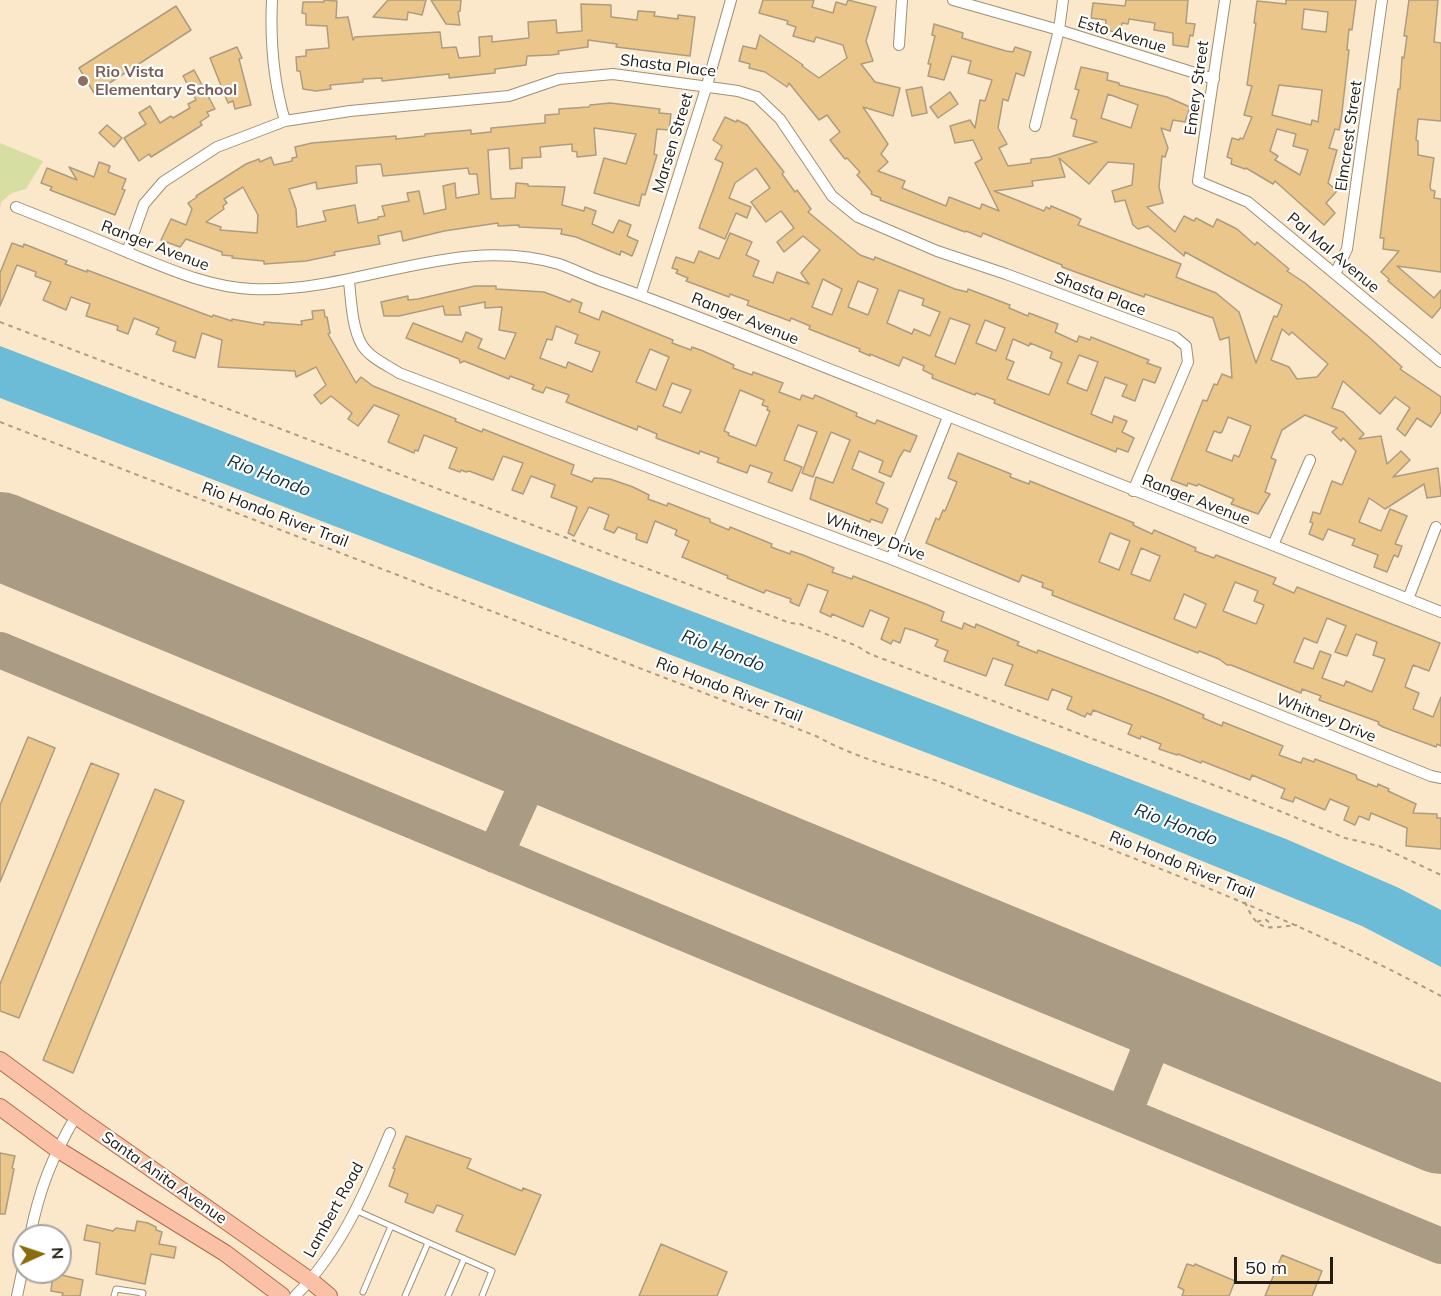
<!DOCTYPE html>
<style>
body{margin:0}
#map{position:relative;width:1441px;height:1296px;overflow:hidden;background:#fbe8ca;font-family:Mulish,sans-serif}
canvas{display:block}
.north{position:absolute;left:12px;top:1224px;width:60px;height:60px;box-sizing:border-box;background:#fff;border:2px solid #a7a4a0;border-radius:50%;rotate:87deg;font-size:16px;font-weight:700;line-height:24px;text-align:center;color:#221c11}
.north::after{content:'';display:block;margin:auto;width:21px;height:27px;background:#896c0b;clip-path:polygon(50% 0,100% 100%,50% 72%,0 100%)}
.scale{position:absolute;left:1234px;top:1257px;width:99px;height:27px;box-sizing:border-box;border:3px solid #221c11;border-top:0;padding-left:8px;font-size:18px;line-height:21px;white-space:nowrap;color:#221c11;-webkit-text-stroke:4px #fff;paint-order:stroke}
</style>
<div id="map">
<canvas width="1441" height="1296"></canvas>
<div class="north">N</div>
<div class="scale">50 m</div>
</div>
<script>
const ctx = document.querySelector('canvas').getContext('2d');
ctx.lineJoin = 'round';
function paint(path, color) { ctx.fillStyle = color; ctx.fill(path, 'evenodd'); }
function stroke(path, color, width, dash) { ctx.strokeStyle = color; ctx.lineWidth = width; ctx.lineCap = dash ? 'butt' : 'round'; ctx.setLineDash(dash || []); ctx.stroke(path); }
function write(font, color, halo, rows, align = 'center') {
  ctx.font = font + ' Mulish,sans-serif'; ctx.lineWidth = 4.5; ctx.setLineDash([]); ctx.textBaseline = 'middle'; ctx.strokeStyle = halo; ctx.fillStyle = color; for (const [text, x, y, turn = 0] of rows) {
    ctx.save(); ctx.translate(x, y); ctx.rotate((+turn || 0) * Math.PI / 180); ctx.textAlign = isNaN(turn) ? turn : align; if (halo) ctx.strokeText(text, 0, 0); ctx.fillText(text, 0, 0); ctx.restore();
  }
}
const green = new Path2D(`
 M 0,143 L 43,161 L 26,189 L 12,193 L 1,202 L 0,211 Z`);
const water = new Path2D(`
 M 0,346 L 1286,839 L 1399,888 L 1441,910 L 1441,967 L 1362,926 L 1089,815 L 0,398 Z`);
const taxiway = new Path2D(`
 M 0,554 L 7,539
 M 0,650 L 1441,1246
 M 495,855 L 539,758
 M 1124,1113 L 1163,1016`);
const runway = new Path2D(`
 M 0,536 L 1441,1130`);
const building = new Path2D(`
 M 324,0 L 337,1 L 336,18 L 348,17 L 353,40 L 355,37 L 440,32 L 442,48 L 456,47 L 459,58 L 480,56 L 479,37 L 492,36 L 492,42 L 529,38 L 528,22 L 556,20 L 557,33 L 582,31 L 581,4 L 611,5 L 611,17 L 637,20 L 638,11 L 655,12 L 654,16 L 678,19 L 678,15 L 695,17 L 690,56 L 616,47 L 617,44 L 588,40 L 588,47 L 558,51 L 559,54 L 551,55 L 527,56 L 526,65 L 495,69 L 495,73 L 449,78 L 449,74 L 382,81 L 382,78 L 363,79 L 363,82 L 330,85 L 331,89 L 316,91 L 303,89 L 300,71 L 297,71 L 296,57 L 306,56 L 306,50 L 329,48 L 327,26 L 306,25 L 306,14 L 302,13 L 303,2 L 324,2 Z
 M 388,0 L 426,0 L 422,15 L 408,12 L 407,20 L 373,17 Z
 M 431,0 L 461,0 L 460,11 L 458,12 L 460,25 L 446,24 Z
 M 763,0 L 814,0 L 812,7 L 833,13 L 836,2 L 846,5 L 848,0 L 876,7 L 866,41 L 873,61 L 861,64 L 875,82 L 900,88 L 893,116 L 863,107 L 888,144 L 881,154 L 888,162 L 878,171 L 905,181 L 902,188 L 946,206 L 949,197 L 980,209 L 982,204 L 999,211 L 975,163 L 982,159 L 973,140 L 955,143 L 950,126 L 970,120 L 975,128 L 980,100 L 985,101 L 992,80 L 968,73 L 971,61 L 952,56 L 944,80 L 928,76 L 931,64 L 928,64 L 935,36 L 932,35 L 934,24 L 963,33 L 962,38 L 1006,51 L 1013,52 L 1015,47 L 1031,52 L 1024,76 L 1016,73 L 1008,101 L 1003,99 L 998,128 L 1007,144 L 999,148 L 1008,166 L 1031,163 L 1031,159 L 1050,157 L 1097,142 L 1073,136 L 1077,120 L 1071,118 L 1079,90 L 1075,89 L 1081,67 L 1108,73 L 1107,80 L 1119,83 L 1119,85 L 1167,97 L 1190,107 L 1185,122 L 1173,120 L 1170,131 L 1161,128 L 1168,148 L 1165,157 L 1162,156 L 1159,187 L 1163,203 L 1147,207 L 1175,232 L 1184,216 L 1194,221 L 1196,218 L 1213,227 L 1217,219 L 1237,229 L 1255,245 L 1257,242 L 1289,269 L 1287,271 L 1305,283 L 1370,338 L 1402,367 L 1400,369 L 1441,397 L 1441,412 L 1431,427 L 1417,418 L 1405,436 L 1397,429 L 1410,408 L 1395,397 L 1380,414 L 1343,381 L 1332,408 L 1343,412 L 1364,434 L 1359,439 L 1381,436 L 1387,464 L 1401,451 L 1410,460 L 1393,477 L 1438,468 L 1441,496 L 1427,498 L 1424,484 L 1385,509 L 1369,498 L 1359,522 L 1381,531 L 1390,509 L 1407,516 L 1395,544 L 1402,546 L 1398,557 L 1394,555 L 1387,572 L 1374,567 L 1378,555 L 1352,545 L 1355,539 L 1328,529 L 1323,540 L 1309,534 L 1313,523 L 1310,522 L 1313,512 L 1320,514 L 1332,481 L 1342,485 L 1356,451 L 1343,438 L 1341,441 L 1332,432 L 1337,428 L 1305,415 L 1282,430 L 1271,458 L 1276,460 L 1265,492 L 1270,494 L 1258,514 L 1231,504 L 1234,499 L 1198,484 L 1197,486 L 1188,483 L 1187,486 L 1171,480 L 1203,400 L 1207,401 L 1214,384 L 1217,385 L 1222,374 L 1232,378 L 1229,337 L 1220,340 L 1213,318 L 1145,294 L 1144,297 L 1062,267 L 1062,265 L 983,233 L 981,237 L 966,231 L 965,232 L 880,200 L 881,198 L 871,194 L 872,192 L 857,175 L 860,172 L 847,158 L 845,159 L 830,140 L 840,132 L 827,115 L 819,120 L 789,83 L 787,87 L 765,72 L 749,68 L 750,64 L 739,61 L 743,46 L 756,49 L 760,35 L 803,65 L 802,66 L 819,78 L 847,58 L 843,45 L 816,37 L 814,42 L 793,36 L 796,27 L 787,24 L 788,21 L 759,13 ZM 1108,94 L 1138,105 L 1131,128 L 1101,118 ZM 1059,158 L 1089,184 L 1108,162 L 1134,164 L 1132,185 L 1112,191 L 1115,202 L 1125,200 L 1133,225 L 1138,229 L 1148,226 L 1184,256 L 1185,252 L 1282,305 L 1277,317 L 1274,316 L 1256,363 L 1239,312 L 1216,293 L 1176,277 L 1181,264 L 1078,225 L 1081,219 L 1075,216 L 1051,206 L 1050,209 L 1046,207 L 1044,211 L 994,191 L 1033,186 L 1032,181 L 1065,177 ZM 1282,329 L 1289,335 L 1292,332 L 1328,364 L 1317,377 L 1297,379 L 1289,367 L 1271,360 ZM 1228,417 L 1251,426 L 1239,457 L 1234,455 L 1232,461 L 1206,451 L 1214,431 L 1220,433 L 1222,432 Z
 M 1126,0 L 1188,0 L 1186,23 L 1195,24 L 1193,36 L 1190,35 L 1188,47 L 1173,45 L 1173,33 L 1154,30 L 1155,23 L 1129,19 L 1128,24 L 1122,23 L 1120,34 L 1105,29 L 1106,20 L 1091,18 L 1093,3 L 1125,6 Z
 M 1286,0 L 1356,0 L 1352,30 L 1349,29 L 1347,50 L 1349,50 L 1341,121 L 1339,130 L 1335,129 L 1329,148 L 1337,150 L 1328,183 L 1337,191 L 1326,203 L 1335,213 L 1324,225 L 1275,181 L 1273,184 L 1246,168 L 1245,169 L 1231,164 L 1232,159 L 1227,157 L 1232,138 L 1239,140 L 1240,138 L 1243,139 L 1252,117 L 1244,115 L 1252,86 L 1247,85 L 1256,23 L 1254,23 L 1257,1 L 1286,4 ZM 1304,9 L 1328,12 L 1326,32 L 1302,29 ZM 1279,85 L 1322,90 L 1318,122 L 1312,120 L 1311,125 L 1272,115 ZM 1277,129 L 1296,134 L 1293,146 L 1308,150 L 1300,175 L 1275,160 L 1278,156 L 1270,151 Z
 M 1409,0 L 1438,0 L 1434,42 L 1441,43 L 1441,121 L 1418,119 L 1416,140 L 1418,141 L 1418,155 L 1434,158 L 1430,187 L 1431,190 L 1435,191 L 1434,198 L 1441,199 L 1441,272 L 1397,266 L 1434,298 L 1441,290 L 1441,307 L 1432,318 L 1388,281 L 1389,279 L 1381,272 L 1399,251 L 1383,249 L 1384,238 L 1380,238 L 1398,89 L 1400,89 L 1402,57 L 1404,58 L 1407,36 L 1404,36 Z
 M 176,6 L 191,30 L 94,93 L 79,68 Z
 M 237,47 L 242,58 L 239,59 L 251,105 L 235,109 L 233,101 L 228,103 L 210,58 Z
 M 194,70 L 215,109 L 207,112 L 209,116 L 200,122 L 202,125 L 151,157 L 149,154 L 139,161 L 124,138 L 146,124 L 139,113 L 150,106 L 160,123 L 171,116 L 173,118 L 190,108 L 188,104 L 196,100 L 183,76 Z
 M 922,87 L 927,113 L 912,116 L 906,90 Z
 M 950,92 L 958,104 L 938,118 L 930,107 Z
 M 610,103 L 660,109 L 659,113 L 671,114 L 669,130 L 657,129 L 654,154 L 657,155 L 645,195 L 642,194 L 639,206 L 594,193 L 604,158 L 626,164 L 636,134 L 594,128 L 596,155 L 577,157 L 577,152 L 572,151 L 572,144 L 540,147 L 541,157 L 522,158 L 522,168 L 510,169 L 509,148 L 488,150 L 491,199 L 515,198 L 516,183 L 528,184 L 528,186 L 565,187 L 562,205 L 584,211 L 585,207 L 596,211 L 592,224 L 613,233 L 619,220 L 631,225 L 627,236 L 638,241 L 632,256 L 621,251 L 620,255 L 576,237 L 561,234 L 562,229 L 519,227 L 519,225 L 498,226 L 498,223 L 444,231 L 403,241 L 401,231 L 378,236 L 380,244 L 334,252 L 335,255 L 306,261 L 264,264 L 264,261 L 232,258 L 233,256 L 222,255 L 222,252 L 186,239 L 180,247 L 161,240 L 171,219 L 186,225 L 192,209 L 188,203 L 197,197 L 196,196 L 246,164 L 259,159 L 260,162 L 271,157 L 274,165 L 292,161 L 292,158 L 297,157 L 295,147 L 312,143 L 396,136 L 396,139 L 425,136 L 425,134 L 471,130 L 471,134 L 491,132 L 491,128 L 545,123 L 545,115 L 559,114 L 559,109 L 589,107 L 590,105 ZM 381,164 L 383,176 L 468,168 L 469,174 L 477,174 L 479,194 L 456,198 L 455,183 L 443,186 L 446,209 L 424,214 L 419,191 L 407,193 L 409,201 L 382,206 L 385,216 L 378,217 L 378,219 L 358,223 L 355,205 L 323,211 L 326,221 L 297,227 L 296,209 L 289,189 L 316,182 L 317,189 L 357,183 L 356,166 ZM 243,187 L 258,215 L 257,233 L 220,230 L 221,227 L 206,222 L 224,209 L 223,206 L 227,203 L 224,199 Z
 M 725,117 L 736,122 L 737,120 L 747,125 L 784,172 L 782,174 L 795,192 L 797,190 L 811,209 L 808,212 L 860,255 L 874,260 L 875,257 L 955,289 L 967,292 L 968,289 L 1010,305 L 1009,308 L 1028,316 L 1029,313 L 1058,324 L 1055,332 L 1077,342 L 1079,336 L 1090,340 L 1091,337 L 1149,360 L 1147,363 L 1161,368 L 1155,383 L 1143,379 L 1135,401 L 1122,396 L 1127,385 L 1105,377 L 1091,414 L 1112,423 L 1114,416 L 1127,421 L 1122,432 L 1134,438 L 1128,452 L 1117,448 L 1116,452 L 994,403 L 995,400 L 976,393 L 975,395 L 932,378 L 933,375 L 923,370 L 924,366 L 903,357 L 899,366 L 870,354 L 870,356 L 859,351 L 860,349 L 809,329 L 810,326 L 791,318 L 790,321 L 747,305 L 749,301 L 730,294 L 729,297 L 697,285 L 686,281 L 688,278 L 676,273 L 678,270 L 672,268 L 676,257 L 694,263 L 699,251 L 719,259 L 730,233 L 752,242 L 746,255 L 759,261 L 753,276 L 773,283 L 777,272 L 809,284 L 801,273 L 820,250 L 803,236 L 784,252 L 777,242 L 794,228 L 781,211 L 766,222 L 751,202 L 770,188 L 756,168 L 735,183 L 729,198 L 751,207 L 747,218 L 736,213 L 725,239 L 699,228 L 723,163 L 715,159 L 722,146 L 713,140 ZM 823,279 L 842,289 L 832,315 L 812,307 ZM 858,281 L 878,289 L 868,315 L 848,307 ZM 899,290 L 924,299 L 922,305 L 940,312 L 930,336 L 914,329 L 912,334 L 887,323 ZM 950,318 L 970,325 L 955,364 L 935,356 ZM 985,320 L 1005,328 L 996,351 L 976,343 ZM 1013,339 L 1029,346 L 1030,343 L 1052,352 L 1050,358 L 1062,363 L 1049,395 L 1007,379 L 1014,362 L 1006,359 ZM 1079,355 L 1098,362 L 1087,391 L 1067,383 Z
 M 107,125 L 122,138 L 114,147 L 99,133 Z
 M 99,162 L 110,166 L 108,172 L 126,179 L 122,189 L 125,190 L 115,215 L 50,190 L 52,187 L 41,183 L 47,168 L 77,180 L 69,167 L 94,177 Z
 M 12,243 L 23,247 L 24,244 L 67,261 L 65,264 L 87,272 L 87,270 L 212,317 L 213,315 L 232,321 L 232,319 L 264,325 L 264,322 L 302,325 L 301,321 L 313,319 L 312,311 L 324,310 L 325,317 L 327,317 L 330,333 L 328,334 L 356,383 L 361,377 L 373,386 L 456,419 L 455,421 L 482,432 L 483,429 L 574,465 L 571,474 L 592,482 L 594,478 L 610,479 L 633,487 L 649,495 L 648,499 L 667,506 L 668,503 L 701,516 L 710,519 L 710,522 L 729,530 L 730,527 L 772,544 L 771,547 L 790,554 L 791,551 L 803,555 L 834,568 L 832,572 L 852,579 L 853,576 L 928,605 L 944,612 L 941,621 L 962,629 L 964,623 L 975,628 L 976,624 L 1019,642 L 1017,645 L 1037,653 L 1038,650 L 1161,697 L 1204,715 L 1203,718 L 1222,726 L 1223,722 L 1283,746 L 1279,755 L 1301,763 L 1303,758 L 1314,762 L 1315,759 L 1356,775 L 1357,779 L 1377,787 L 1378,784 L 1389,789 L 1388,791 L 1416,804 L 1413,813 L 1437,814 L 1437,818 L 1441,818 L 1441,849 L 1406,846 L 1407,828 L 1371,813 L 1369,820 L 1359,816 L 1355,825 L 1344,820 L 1349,807 L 1330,799 L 1325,810 L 1295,797 L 1293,802 L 1281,798 L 1285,789 L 1252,775 L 1250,780 L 1202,761 L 1201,763 L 1178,754 L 1177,755 L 1159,749 L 1161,744 L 1141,736 L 1140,739 L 1128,734 L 1132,725 L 1093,710 L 1091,715 L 1087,713 L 1085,717 L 1067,709 L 1072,697 L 1052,689 L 1048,700 L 1005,685 L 1013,665 L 993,658 L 986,676 L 944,661 L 948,651 L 935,646 L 938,640 L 915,631 L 905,628 L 900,643 L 893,640 L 891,644 L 881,639 L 889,618 L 870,610 L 863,627 L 832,614 L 831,617 L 820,612 L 828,591 L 808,584 L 799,606 L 790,602 L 791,599 L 766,590 L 764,593 L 727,578 L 728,576 L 682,557 L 689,541 L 675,535 L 677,530 L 655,521 L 647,543 L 636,539 L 637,534 L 618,527 L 614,533 L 604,529 L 609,515 L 589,507 L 574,536 L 568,533 L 577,507 L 551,497 L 555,485 L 531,476 L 523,494 L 512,490 L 523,463 L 503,456 L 493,480 L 469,471 L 466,472 L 461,470 L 460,472 L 449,468 L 457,448 L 424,435 L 418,451 L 415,450 L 414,453 L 388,442 L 399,415 L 374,405 L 358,426 L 348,419 L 352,413 L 331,396 L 321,404 L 314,395 L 326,385 L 316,367 L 296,377 L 295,371 L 218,367 L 222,340 L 202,333 L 195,358 L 173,351 L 176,342 L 156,334 L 159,328 L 134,318 L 128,334 L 117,330 L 118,326 L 86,316 L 90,304 L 71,297 L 66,310 L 43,300 L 51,282 L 35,276 L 36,272 L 17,265 L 0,306 L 0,273 Z
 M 475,286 L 496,286 L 496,289 L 544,292 L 570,302 L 572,299 L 582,303 L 579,312 L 599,320 L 602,311 L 673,340 L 672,343 L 691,350 L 692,347 L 703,351 L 734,365 L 733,368 L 752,375 L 753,372 L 783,383 L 779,392 L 800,400 L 802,395 L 813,399 L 815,395 L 857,413 L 856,416 L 875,424 L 877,420 L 917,436 L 910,452 L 904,450 L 899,458 L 891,477 L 879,472 L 883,461 L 859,451 L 852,469 L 884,483 L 876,503 L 888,509 L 882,523 L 871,519 L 870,522 L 810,499 L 816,477 L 833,483 L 850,440 L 831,432 L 813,477 L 802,473 L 817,432 L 798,425 L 784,460 L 802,467 L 792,491 L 768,482 L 772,473 L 750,465 L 747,473 L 717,462 L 719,458 L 700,451 L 699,454 L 656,438 L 657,434 L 638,426 L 637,430 L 566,402 L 569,395 L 546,387 L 543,393 L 532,389 L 534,385 L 510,376 L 509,379 L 464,361 L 460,363 L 459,359 L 406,338 L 413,323 L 462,342 L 466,332 L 482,339 L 478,348 L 505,359 L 516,333 L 499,330 L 502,307 L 485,308 L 485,302 L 459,307 L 461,315 L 445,315 L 443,306 L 399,316 L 384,316 L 381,302 L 408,296 L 408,300 L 418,299 ZM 556,326 L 578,335 L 575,343 L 600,352 L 592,372 L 568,362 L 566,368 L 540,358 L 547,339 L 552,340 ZM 650,349 L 669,357 L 656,390 L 636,382 ZM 672,383 L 691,390 L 681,413 L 663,406 ZM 740,390 L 764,400 L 762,405 L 768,407 L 767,410 L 770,411 L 756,446 L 728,435 L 729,433 L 724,431 Z
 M 958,453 L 1011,474 L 1010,477 L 1029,484 L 1030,481 L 1134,523 L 1133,525 L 1152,534 L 1154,530 L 1196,548 L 1195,551 L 1214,558 L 1216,555 L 1276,578 L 1273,584 L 1294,593 L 1297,587 L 1440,643 L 1429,671 L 1413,665 L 1405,687 L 1419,693 L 1413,709 L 1433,717 L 1441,697 L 1441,746 L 1437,744 L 1436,747 L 1383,727 L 1378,724 L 1379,722 L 1319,700 L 1321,696 L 1302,689 L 1301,693 L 1231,665 L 1227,665 L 1219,659 L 1199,651 L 1198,653 L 1052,595 L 1053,591 L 1042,587 L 1043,583 L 1022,575 L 1019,582 L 926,543 L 936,518 L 939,520 L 943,510 L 945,511 L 957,482 L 948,478 ZM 1110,533 L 1130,541 L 1119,570 L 1099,562 ZM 1141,548 L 1160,556 L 1150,581 L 1131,574 ZM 1235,582 L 1258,591 L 1254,601 L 1264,605 L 1256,624 L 1223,611 ZM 1184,594 L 1206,604 L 1196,628 L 1174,619 ZM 1327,618 L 1346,626 L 1335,652 L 1347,656 L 1356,634 L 1377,642 L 1373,655 L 1385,659 L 1372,692 L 1346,681 L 1344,686 L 1322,678 L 1331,655 L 1320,651 L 1313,669 L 1294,662 L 1304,638 L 1317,643 Z
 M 28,737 L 55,748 L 0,882 L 0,805 Z
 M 91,763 L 119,774 L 19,1018 L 0,1011 L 0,984 Z
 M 155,789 L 184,801 L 73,1073 L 43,1060 Z
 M 406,1136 L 471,1159 L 467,1168 L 469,1169 L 522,1191 L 523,1188 L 541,1195 L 515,1255 L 456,1231 L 463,1215 L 437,1205 L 433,1213 L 405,1202 L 408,1194 L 389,1186 L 395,1169 L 393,1168 Z
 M 0,1153 L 15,1156 L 12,1168 L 14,1169 L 5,1214 L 0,1214 Z
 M 137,1221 L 148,1223 L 156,1227 L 156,1230 L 162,1232 L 159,1244 L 176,1247 L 174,1258 L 151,1254 L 145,1284 L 96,1274 L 100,1243 L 84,1240 L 87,1225 L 113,1231 L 116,1228 L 135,1231 Z
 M 661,1244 L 727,1272 L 717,1296 L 639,1296 Z
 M 1282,1255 L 1322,1271 L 1312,1296 L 1265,1296 Z
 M 1187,1264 L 1194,1266 L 1195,1264 L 1235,1281 L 1229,1296 L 1182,1296 L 1184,1290 L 1178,1287 Z
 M 53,1273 L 83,1280 L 80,1296 L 62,1296 L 63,1293 L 51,1291 Z`);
const path = new Path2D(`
 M 0,322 L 790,623 L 800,624 L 857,646 L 870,654 L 1253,800 L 1345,838 L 1379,846 L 1441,875
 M 0,422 L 816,736 C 847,753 880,764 913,773 C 941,781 968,794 994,804 C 1146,863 1297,919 1441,996
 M 1245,902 C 1258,934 1268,928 1297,925
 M 1257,922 L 1265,919 L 1270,923 L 1271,928`);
const lane = new Path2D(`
 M 355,1210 L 492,1271 L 482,1296
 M 363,1292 L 391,1226
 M 114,1296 L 116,1289 L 143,1293 L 142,1296
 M 405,1296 L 428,1243
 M 448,1296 L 464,1259`);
const street = new Path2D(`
 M 272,0 C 270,42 273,80 285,121
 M 953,0 L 1059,30 L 1214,79
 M 1225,0 L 1198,181 L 1248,202 L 1441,362
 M 899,45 L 902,0
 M 1035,126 L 1059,30 L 1063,0
 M 16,207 C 54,222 92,237 129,253 C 169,269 208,287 252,289 C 356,294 455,233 559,264 C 573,269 587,276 601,281 C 692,313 780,350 870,385 C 1060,461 1250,537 1441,612
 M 127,252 L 144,204 L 163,182 L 217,147 L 285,121 L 350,111 L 509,96 L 559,79 L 613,74 L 738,91 L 757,97 L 780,119 L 832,196 L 858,217 L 937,251 L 1006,274 L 1175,337 L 1186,346 L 1188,362 L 1133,491
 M 1335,274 L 1347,249 L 1382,0
 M 349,281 C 351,299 352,329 362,345 C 370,358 387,365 399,373 L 891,559 L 1431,776 L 1441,778
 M 641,294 L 707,85 L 731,0
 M 1273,545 L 1310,460
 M 891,559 L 948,417
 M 1408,599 L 1436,527
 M 30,1236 C 39,1190 52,1157 76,1116
 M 17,1296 L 24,1263
 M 295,1296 C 340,1252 366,1191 390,1133`);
const primary = new Path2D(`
 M 0,1060 L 76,1116 L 311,1281 L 329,1296
 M 0,1107 L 57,1149 L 225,1253 L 282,1296`);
const markers = [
 [83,81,6,"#8d6e63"]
];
const streetNames = [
 ["Esto Avenue",1122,35,17],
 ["Shasta Place",668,66,7],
 ["Emery Street",1197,88,-82],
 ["Elmcrest Street",1349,136,-82],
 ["Marsen Street",673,143,-73],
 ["Ranger Avenue",155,246,21],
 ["Pal Mal Avenue",1333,253,40],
 ["Shasta Place",1100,294,21],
 ["Ranger Avenue",745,319,22],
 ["Ranger Avenue",1196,500,21],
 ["Rio Hondo River Trail",275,515,21],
 ["Whitney Drive",875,537,21],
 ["Rio Hondo River Trail",729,690,21],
 ["Whitney Drive",1326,718,22],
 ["Rio Hondo River Trail",1182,865,22],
 ["Santa Anita Avenue",164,1178,35],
 ["Lambert Road",334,1210,-61]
];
const educationNames = [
 ["Rio Vista",95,72],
 ["Elementary School",95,90]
];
const waterNames = [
 ["Rio Hondo",269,476,21],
 ["Rio Hondo",723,651,21],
 ["Rio Hondo",1176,825,21]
];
paint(green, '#d6dea2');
paint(water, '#6cbbd7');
stroke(taxiway, '#aa9c84', 36);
stroke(runway, '#aa9c84', 88);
paint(building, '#ebc68a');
stroke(building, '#ad9c7f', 1.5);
stroke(lane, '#a08f73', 7);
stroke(street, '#a08f73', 12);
stroke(primary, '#ae6c4c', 18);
stroke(path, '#ab9d86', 2, [4.5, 4.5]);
stroke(lane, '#fff', 5);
stroke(street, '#fff', 10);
stroke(primary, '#fbc1a6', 16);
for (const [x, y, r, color] of markers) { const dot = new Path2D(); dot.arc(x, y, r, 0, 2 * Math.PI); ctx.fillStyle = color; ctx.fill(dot); stroke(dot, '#fff', 2); }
write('16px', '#221c11', '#fff', streetNames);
write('bold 16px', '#785e54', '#fff', educationNames, 'left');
write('italic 18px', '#0a303c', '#fff', waterNames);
</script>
